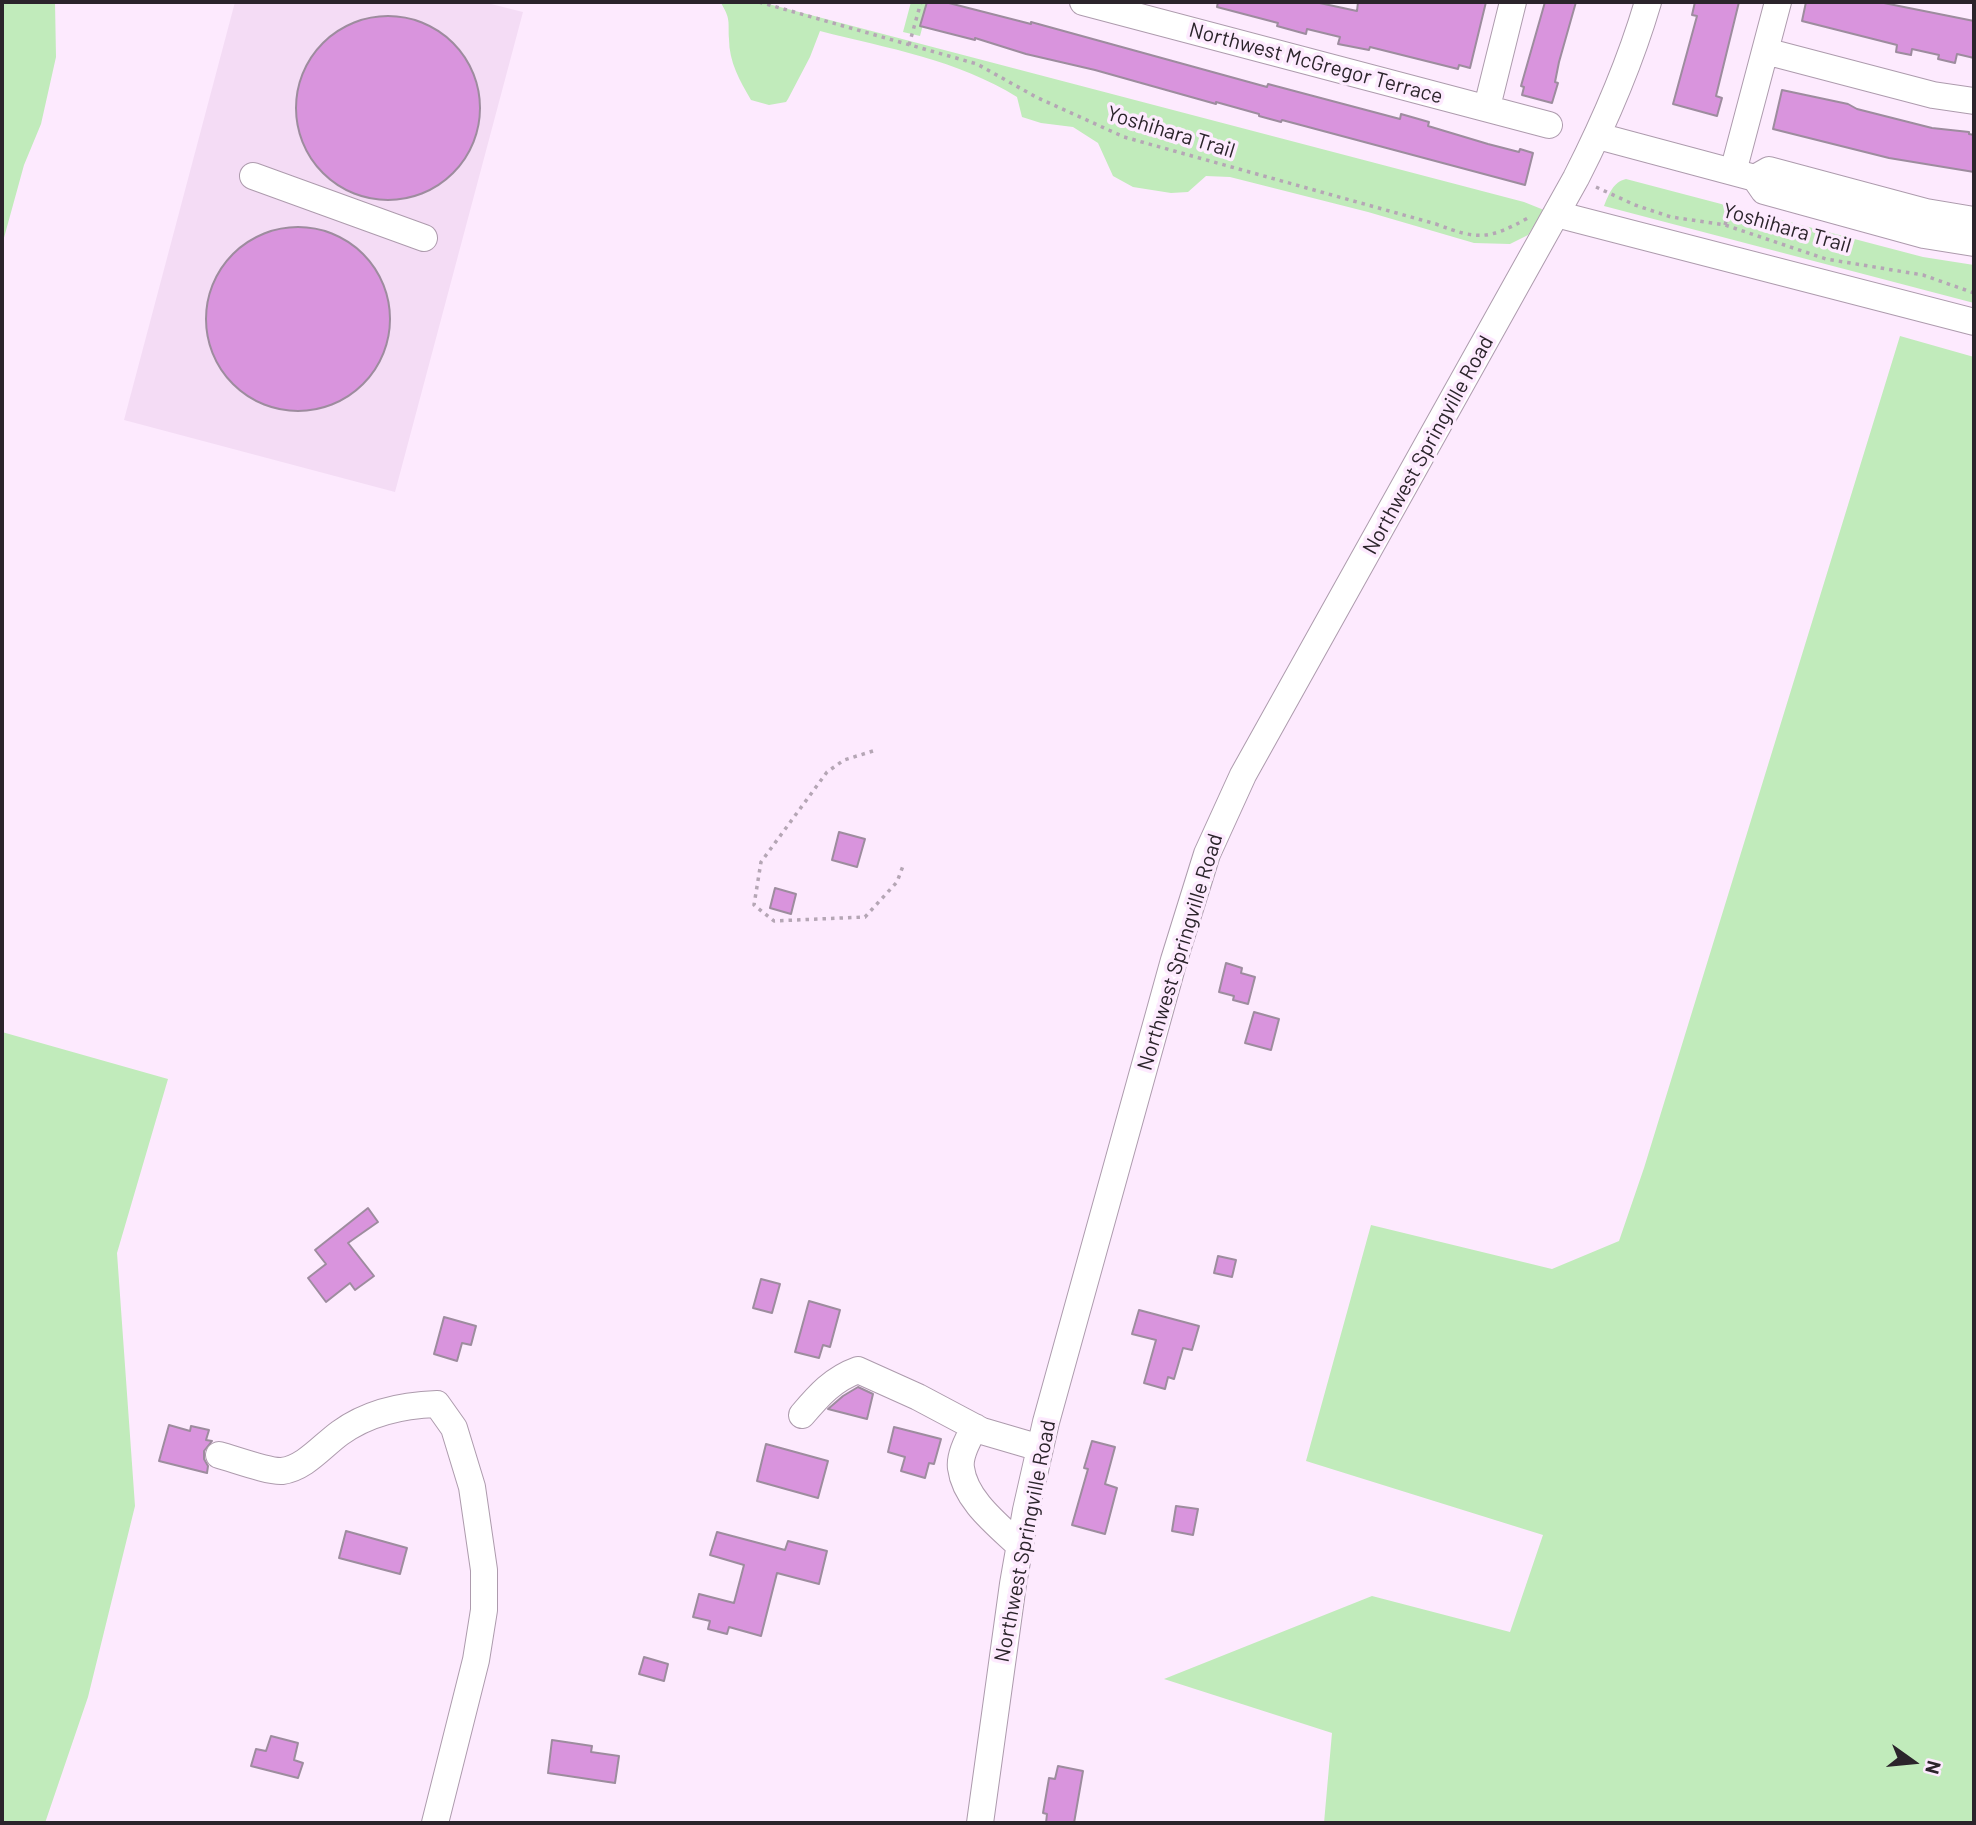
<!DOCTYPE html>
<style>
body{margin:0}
#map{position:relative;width:1976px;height:1825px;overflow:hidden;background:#fdeafe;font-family:Barlow,sans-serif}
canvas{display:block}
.frame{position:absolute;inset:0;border:4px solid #2b242b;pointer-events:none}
.north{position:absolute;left:1878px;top:1727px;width:70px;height:70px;-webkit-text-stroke:5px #fdeafe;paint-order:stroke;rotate:105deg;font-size:19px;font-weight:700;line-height:28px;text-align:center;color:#2b242b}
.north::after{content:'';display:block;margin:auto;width:24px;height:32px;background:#2b242b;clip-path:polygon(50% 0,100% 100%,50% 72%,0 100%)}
</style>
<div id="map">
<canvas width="1976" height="1825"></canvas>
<div class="frame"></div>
<div class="north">N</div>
</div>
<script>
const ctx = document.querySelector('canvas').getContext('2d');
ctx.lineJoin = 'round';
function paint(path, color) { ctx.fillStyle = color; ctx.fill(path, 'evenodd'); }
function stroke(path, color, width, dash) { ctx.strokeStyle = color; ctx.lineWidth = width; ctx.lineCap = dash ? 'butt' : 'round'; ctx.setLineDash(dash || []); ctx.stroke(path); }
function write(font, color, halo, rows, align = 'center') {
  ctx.font = font + ' Barlow,sans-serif'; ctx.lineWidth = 7; ctx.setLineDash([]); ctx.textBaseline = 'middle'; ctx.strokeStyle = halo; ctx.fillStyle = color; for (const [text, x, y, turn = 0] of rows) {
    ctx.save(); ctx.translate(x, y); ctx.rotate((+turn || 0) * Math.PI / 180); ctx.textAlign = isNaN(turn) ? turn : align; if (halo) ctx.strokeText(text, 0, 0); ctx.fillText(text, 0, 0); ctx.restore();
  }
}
const built = new Path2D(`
 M 235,2 L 483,2 L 523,12 L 395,492 L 124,420 Z`);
const green = new Path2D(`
 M 2,2 L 55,2 L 56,57 L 41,124 L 24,165 L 2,245 Z
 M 716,2 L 761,2 L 1524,202 L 1544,210 L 1528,235 L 1510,244 L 1474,243 L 1368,212 L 1230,177 L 1206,176 L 1188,192 L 1171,193 L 1133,187 L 1113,176 L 1098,143 L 1073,127 L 1041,123 L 1022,117 L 1017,97 C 958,60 887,48 820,31 L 810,57 L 788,99 L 786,102 L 769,105 L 751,100 C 740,81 729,62 729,39 C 728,21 731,20 721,3 Z
 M 911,2 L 929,2 L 920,36 L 903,32 Z
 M 1626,179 L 1923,257 L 1974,265 L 1974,303 L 1604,206 C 1609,194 1613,182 1626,179 Z
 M 1900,336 L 1974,357 L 1974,1823 L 1324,1823 L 1332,1733 L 1164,1679 L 1372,1596 L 1510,1632 L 1543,1535 L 1306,1461 L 1371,1225 L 1552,1269 L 1619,1241 L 1644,1168 Z
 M 2,1032 L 168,1079 L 117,1253 L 135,1506 L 88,1697 L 45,1823 L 2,1823 Z`);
const building = new Path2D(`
 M 927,2 L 945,2 L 1031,24 L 1031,22 L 1267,87 L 1268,84 L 1400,119 L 1401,114 L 1429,122 L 1428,126 L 1488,144 L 1519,152 L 1520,149 L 1533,153 L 1525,185 L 1282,120 L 1281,122 L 1259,116 L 1259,114 L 1216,102 L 1216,104 L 1095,70 L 1026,54 L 975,38 L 975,40 L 920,26 Z
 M 1218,2 L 1315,2 L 1357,11 L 1358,2 L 1486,2 L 1470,68 L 1459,65 L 1458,69 L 1370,47 L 1369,50 L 1338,44 L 1340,37 L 1307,29 L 1306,34 L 1277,26 L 1278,23 L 1217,7 Z
 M 1545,2 L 1576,2 L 1559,62 L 1555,82 L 1558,83 L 1552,103 L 1522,95 L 1524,87 L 1521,86 Z
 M 1695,2 L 1739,2 L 1716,96 L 1722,98 L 1717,116 L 1673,104 L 1697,16 L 1692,15 Z
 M 1806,2 L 1879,2 L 1974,21 L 1974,58 L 1957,54 L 1955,63 L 1938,59 L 1939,55 L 1912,49 L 1911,55 L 1896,52 L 1897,45 L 1802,21 Z
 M296 108a92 92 0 1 1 184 0a92 92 0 1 1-184 0Z
 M 1782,90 L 1848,104 L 1857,109 L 1932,128 L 1969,132 L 1969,134 L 1974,135 L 1974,172 L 1889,158 L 1773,129 Z
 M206 319a92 92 0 1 1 184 0a92 92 0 1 1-184 0Z
 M 839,832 L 865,839 L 857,867 L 832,860 Z
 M 775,888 L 796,894 L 791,914 L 770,908 Z
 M 1226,963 L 1242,968 L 1241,973 L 1255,977 L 1248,1004 L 1233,1000 L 1234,996 L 1219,992 Z
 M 1254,1012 L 1279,1019 L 1271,1050 L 1245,1043 Z
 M 368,1208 L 378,1222 L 348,1243 L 374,1276 L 355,1290 L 350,1283 L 326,1302 L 308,1278 L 326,1264 L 315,1250 Z
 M 1218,1256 L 1236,1260 L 1232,1277 L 1214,1273 Z
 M 761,1279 L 780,1284 L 772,1313 L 753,1308 Z
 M 809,1301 L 840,1310 L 830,1347 L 823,1345 L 819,1358 L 795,1352 Z
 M 1139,1310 L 1199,1326 L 1192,1350 L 1183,1348 L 1174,1379 L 1168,1377 L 1165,1389 L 1144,1383 L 1156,1340 L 1132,1334 Z
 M 444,1317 L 476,1326 L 471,1345 L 462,1343 L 457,1361 L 434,1354 Z
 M 858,1387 L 873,1394 L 867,1419 L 828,1409 L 843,1396 Z
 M 169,1425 L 190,1431 L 191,1426 L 209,1430 L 206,1440 L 212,1441 L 204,1451 L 204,1459 L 208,1466 L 207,1473 L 159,1461 Z
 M 894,1427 L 941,1439 L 934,1464 L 929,1463 L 925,1478 L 901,1471 L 905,1457 L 888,1452 Z
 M 1092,1441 L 1115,1447 L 1105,1484 L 1117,1488 L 1105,1534 L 1072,1525 L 1088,1469 L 1084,1468 Z
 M 766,1444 L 828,1461 L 818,1498 L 757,1481 Z
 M 1176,1506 L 1198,1509 L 1193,1535 L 1172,1531 Z
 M 346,1531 L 407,1548 L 400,1574 L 339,1558 Z
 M 717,1532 L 785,1550 L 788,1541 L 827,1551 L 819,1584 L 777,1573 L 761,1636 L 729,1627 L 727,1634 L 708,1629 L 710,1621 L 693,1617 L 699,1594 L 734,1603 L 744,1565 L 710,1555 Z
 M 644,1657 L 668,1664 L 664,1681 L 639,1674 Z
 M 271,1736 L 298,1743 L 294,1760 L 303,1763 L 298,1778 L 251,1766 L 256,1749 L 266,1751 Z
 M 552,1740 L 592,1746 L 591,1752 L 619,1756 L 615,1783 L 548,1773 Z
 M 1058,1766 L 1083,1771 L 1074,1823 L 1046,1823 L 1047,1814 L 1043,1813 L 1049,1778 L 1055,1779 Z`);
const path = new Path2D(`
 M 759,2 L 977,64 L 1036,97 L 1124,137 L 1436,224 C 1478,240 1488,240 1528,218
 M 909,45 L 921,2
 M 1596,187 L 1635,205 L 1671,217 L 1725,225 L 1826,259 L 1923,275 L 1974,293
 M 1725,225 L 1731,203
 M 873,751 L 844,760 L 827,772 L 761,862 L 754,905 L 774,921 L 865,917 L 897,882 L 903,866`);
const minor = new Path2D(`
 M 1083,2 L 1549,125
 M 1765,51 L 1933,95 L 1974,101
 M 1487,107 L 1513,2
 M 1598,136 L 1755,178 L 1764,191 L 1924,235 L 1974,243
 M 1733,172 L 1778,2
 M 253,176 L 424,238
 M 1755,178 L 1769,170 L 1926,212 L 1974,220
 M 1556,214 L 1974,322
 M 802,1415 C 819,1395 833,1379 858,1370 L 918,1397 L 982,1431 L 1040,1448
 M 975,1427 C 969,1437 959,1456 961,1468 C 965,1500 998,1525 1020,1546
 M 219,1455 C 234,1459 269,1472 282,1471 C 305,1468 322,1446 340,1433 C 369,1412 403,1405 437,1404 L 454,1428 L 472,1487 L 484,1570 L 484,1610 L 476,1660 L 435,1823
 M 980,1823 L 1013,1584 L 1026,1510 L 1046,1422 L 1174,960 L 1207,854 L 1243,775 L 1576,178 C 1605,121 1630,63 1648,2`);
const streetNames = [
 ["Northwest McGregor Terrace",1316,63,15],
 ["Yoshihara Trail",1171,132,17],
 ["Yoshihara Trail",1787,228,16],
 ["Northwest Springville Road",1428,445,-61],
 ["Northwest Springville Road",1180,952,-73],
 ["Northwest Springville Road",1025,1541,-79]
];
paint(built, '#f4dcf5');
paint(green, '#c1ebbb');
paint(building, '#d994dd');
stroke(building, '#9d8c9e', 2);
stroke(minor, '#ad9bad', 28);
stroke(path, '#b5a6b5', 3.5, [3.5, 5]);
stroke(minor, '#fff', 26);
write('21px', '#2b242b', '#fdeafe', streetNames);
</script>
